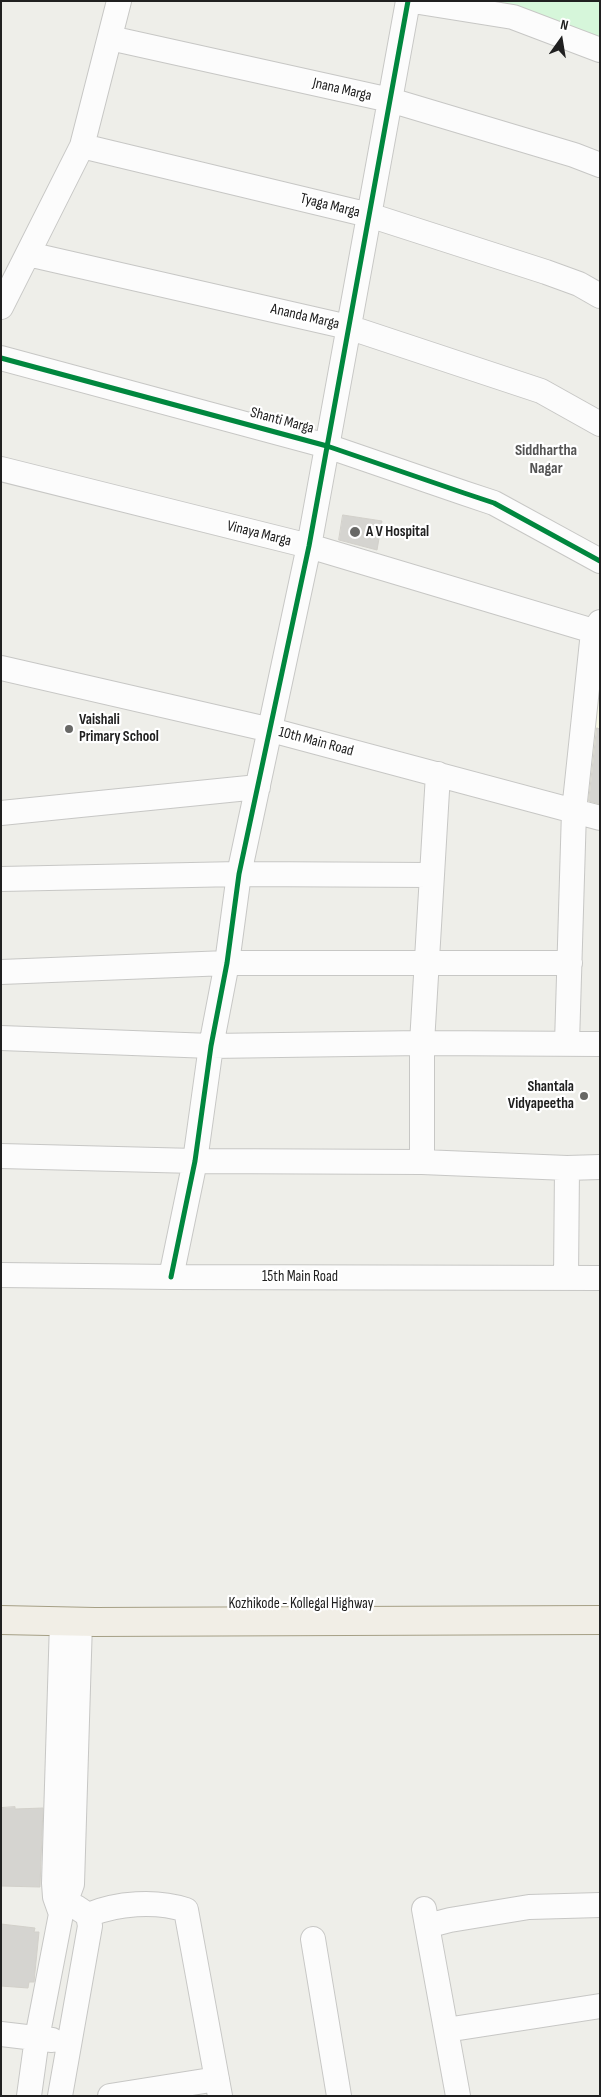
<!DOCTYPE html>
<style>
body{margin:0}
#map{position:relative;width:601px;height:2097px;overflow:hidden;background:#eeeee9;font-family:"Sofia Sans Condensed",sans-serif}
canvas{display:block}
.frame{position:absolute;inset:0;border:2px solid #202020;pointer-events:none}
.north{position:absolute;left:536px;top:15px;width:50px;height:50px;-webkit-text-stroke:4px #fff;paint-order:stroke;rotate:13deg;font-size:14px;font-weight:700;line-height:20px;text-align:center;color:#202020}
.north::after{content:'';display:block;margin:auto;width:18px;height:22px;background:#202020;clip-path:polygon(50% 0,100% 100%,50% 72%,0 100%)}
</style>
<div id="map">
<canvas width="601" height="2097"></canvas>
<div class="frame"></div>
<div class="north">N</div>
</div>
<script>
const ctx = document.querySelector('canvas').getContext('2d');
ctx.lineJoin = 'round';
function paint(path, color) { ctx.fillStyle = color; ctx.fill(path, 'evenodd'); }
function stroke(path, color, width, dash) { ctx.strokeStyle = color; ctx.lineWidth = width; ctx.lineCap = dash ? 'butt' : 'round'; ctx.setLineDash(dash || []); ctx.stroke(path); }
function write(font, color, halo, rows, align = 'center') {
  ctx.font = font + ' "Sofia Sans Condensed",sans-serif'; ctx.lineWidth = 4.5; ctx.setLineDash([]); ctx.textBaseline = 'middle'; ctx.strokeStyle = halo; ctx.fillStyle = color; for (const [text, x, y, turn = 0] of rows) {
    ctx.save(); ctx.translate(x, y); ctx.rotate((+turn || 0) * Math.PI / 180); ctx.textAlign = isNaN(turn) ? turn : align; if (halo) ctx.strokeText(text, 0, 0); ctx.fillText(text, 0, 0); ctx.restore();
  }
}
const education = new Path2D(`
 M 600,673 L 600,814 L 582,809 Z`);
const park = new Path2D(`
 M 479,1 L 600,1 L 600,40 Z`);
const building = new Path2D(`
 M 343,515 L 382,521 L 377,550 L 339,540 Z
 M 597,728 L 600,729 L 600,804 L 589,801 Z
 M 15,1807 L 15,1809 L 43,1808 L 40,1887 L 1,1886 L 1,1808 Z
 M 1,1924 L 35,1928 L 34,1932 L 39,1932 L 34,1982 L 29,1982 L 28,1988 L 1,1986 Z`);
const minor = new Path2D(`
 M 413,1 L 513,17 L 600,50
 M 110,38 L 390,100 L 574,155 L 600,165
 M 82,146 L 369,215 L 546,272 L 579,284 L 600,296
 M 28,254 L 348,327 L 541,391 L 600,424
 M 1,307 L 82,146 L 119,1
 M 1,358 L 327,446 L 464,493 L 494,503 L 600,561
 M 1,469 L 309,546 L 600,633
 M 1,668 L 271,730 L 600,818
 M 1,813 L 258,787
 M 1,879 L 239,874 L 430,875
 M 1,972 L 227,963 L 570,963
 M 1,1038 L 211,1046 L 422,1043 L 600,1044
 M 567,1043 L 574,811 L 593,632 L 600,622
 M 1,1156 L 195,1161 L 422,1162 L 567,1168 L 600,1167
 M 422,1162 L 422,1043 L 438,774
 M 1,1275 L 171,1277 L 600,1278
 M 171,1277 L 195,1161 L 211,1046 L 227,963 L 239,874 L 309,546 L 408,1
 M 566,1278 L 567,1168
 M 424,1909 L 458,2096
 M 61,1914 L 55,1897 L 54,1883 L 62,1622
 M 88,1915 C 117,1903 156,1900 186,1910 L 220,2096
 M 427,1926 L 450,1920 L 529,1907 L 600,1905
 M 313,1939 L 339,2096
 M 446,2030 L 600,2006
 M 1,2034 L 52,2040
 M 29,2096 L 37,2038 L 61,1914 L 72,1884 L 80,1622
 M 60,2096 L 90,1926 L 88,1915 L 76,1907
 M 110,2096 L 217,2079`);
const major = new Path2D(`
 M 1,1620 L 95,1622 L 600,1620`);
const cycleway = new Path2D(`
 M 1,358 L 327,446 L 464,493 L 494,503 L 600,561
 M 171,1277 L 195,1161 L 211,1046 L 227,963 L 239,874 L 309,546 L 408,1`);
const markers = [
 [355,532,6,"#686866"],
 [69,729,5,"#686866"],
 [584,1096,5,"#686866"]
];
const streetNames = [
 ["Jnana Marga",342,90,13],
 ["Tyaga Marga",330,206,14],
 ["Ananda Marga",305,317,13],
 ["Shanti Marga",282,421,15],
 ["Vinaya Marga",259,534,14],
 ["10th Main Road",316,742,15],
 ["15th Main Road",300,1277],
 ["Kozhikode - Kollegal Highway",301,1604]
];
const poiNames = [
 ["A V Hospital",366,532],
 ["Vaishali",79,720],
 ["Primary School",79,737],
 ["Shantala",574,1087,"right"],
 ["Vidyapeetha",574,1104,"right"]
];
const neighbourhoodNames = [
 ["Siddhartha",546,451],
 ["Nagar",546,469]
];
paint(education, '#f6f7e5');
paint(park, '#d6f6da');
paint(building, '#d5d4d0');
stroke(building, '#d2d0ca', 1);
stroke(minor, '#c7c7c5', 26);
stroke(major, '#a59f85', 30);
stroke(minor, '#fcfcfc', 24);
stroke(major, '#f1eee6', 28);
stroke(cycleway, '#00873e', 5);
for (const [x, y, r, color] of markers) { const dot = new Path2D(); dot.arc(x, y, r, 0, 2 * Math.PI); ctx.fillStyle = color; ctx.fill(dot); stroke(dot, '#fff', 2); }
write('15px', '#202020', '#fff', streetNames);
write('bold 15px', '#202020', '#fff', poiNames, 'left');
write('bold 16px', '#535353', '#fff', neighbourhoodNames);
</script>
